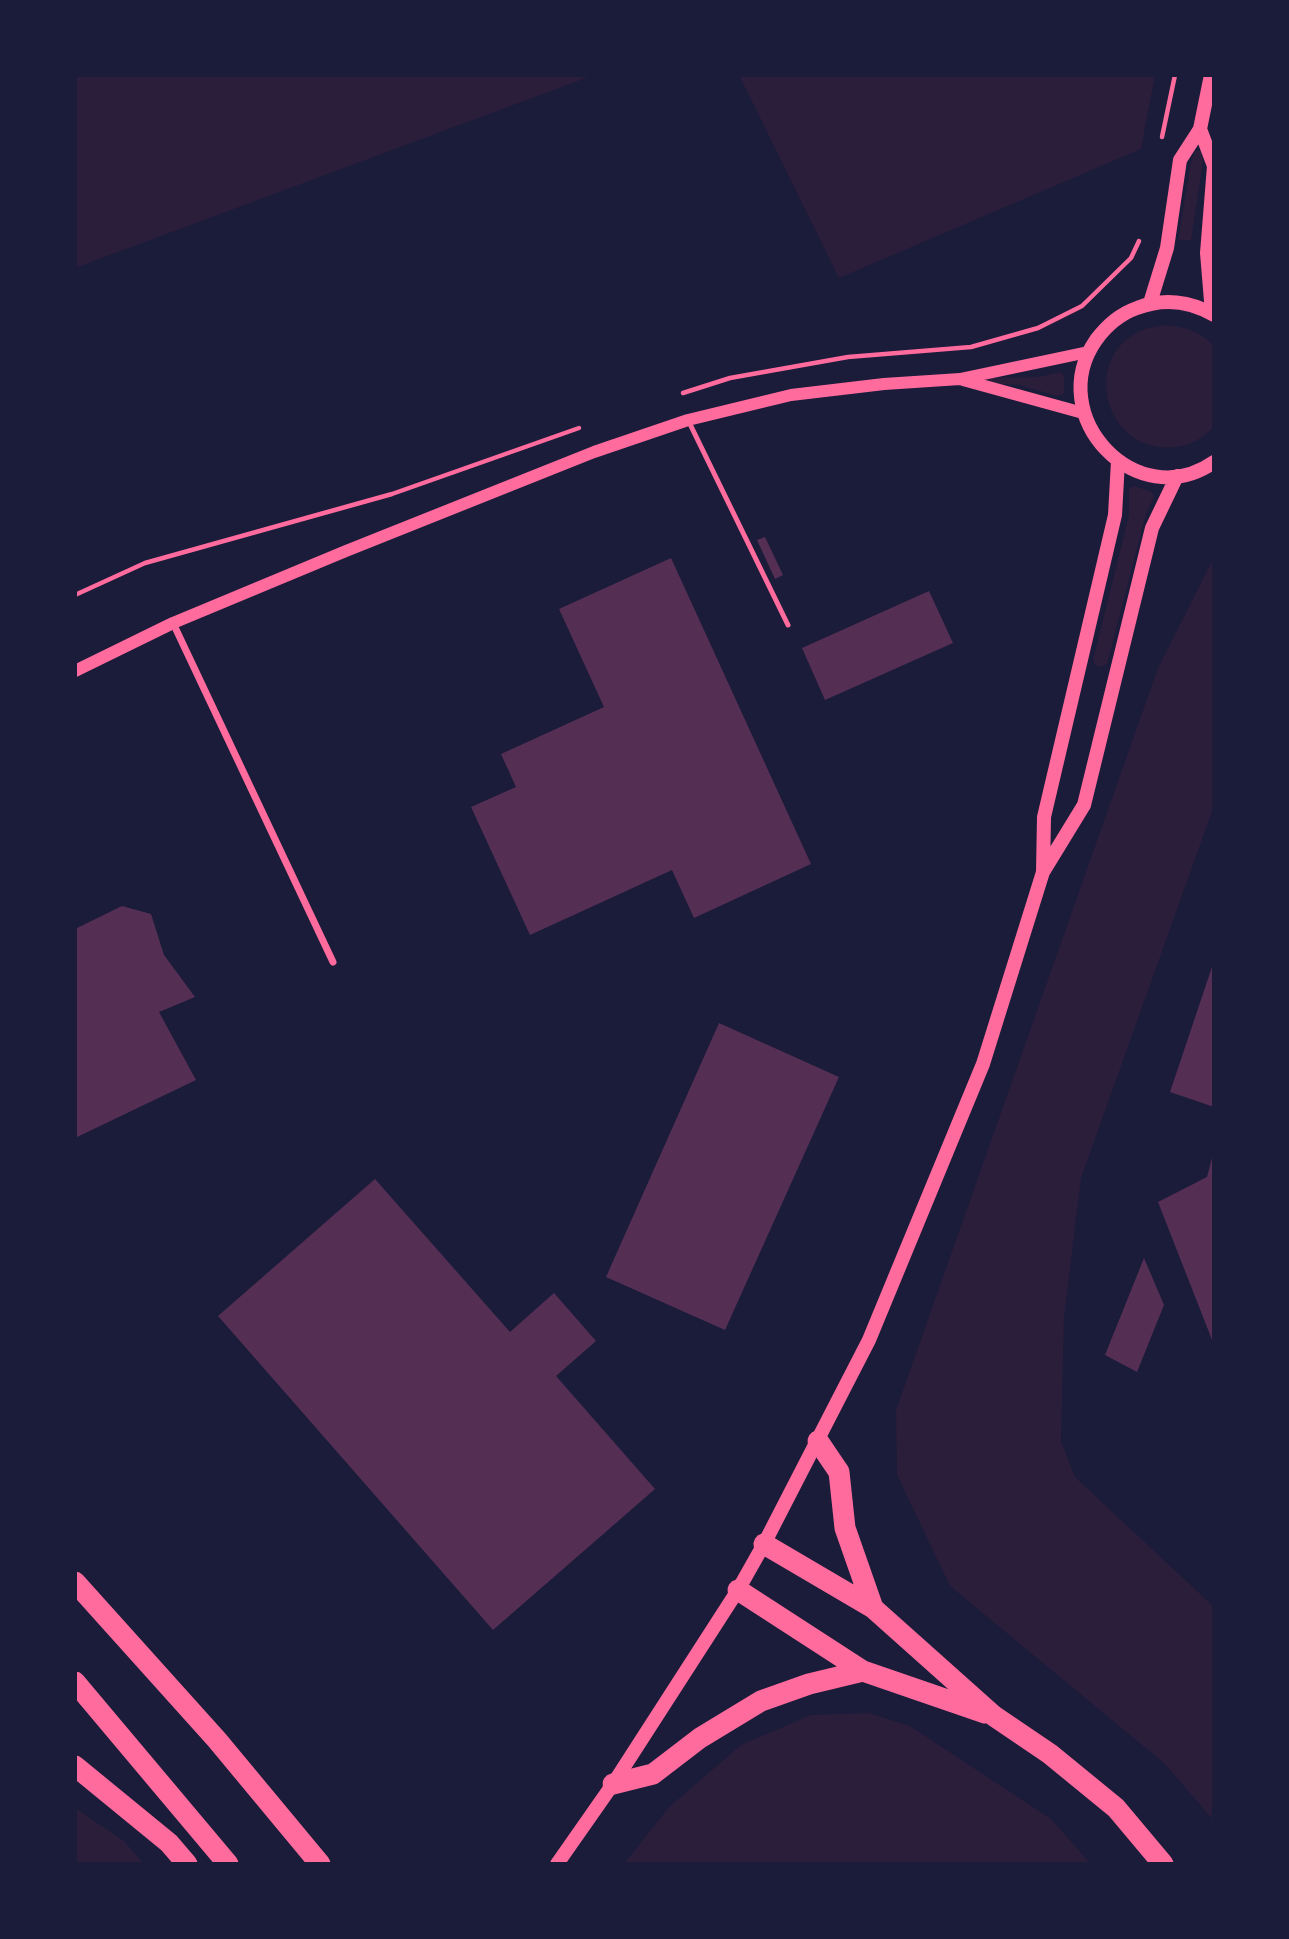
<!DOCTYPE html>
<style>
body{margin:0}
#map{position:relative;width:1289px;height:1939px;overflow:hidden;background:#1b1b3a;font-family:Jost,sans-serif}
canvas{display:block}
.frame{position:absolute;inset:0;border:77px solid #1b1b3a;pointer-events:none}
</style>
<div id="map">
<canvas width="1289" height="1939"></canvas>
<div class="frame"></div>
</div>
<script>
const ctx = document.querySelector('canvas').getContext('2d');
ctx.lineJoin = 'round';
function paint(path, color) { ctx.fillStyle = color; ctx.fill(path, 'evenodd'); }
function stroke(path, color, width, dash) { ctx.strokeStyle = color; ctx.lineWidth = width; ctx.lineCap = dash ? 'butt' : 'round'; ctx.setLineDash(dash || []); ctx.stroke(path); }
const green = new Path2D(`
 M 75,75 L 594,75 L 75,268 Z
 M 739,75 L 1155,75 L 1141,149 L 839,278 Z
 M 1195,151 L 1201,151 L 1203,162 L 1191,240 L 1178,240 L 1191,162 Z
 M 1166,325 C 1185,327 1200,331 1214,346 L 1214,427 C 1206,436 1194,443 1182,446 C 1107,462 1075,356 1145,329 C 1151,327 1159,326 1166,325 Z
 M 1061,372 L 1064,376 L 1064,394 L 1057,396 L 1019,385 L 981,383 L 981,378 L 1038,377 Z
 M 1135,486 L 1152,492 L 1154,497 L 1146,514 L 1107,664 L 1101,667 L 1095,665 L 1093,660 L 1129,515 L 1129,488 Z
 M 1212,561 L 1214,806 L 1081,1178 L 1064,1317 L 1061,1441 L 1075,1477 L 1214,1607 L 1214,1821 L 1165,1764 L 950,1586 L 897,1475 L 896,1410 L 1158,668 Z
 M 869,1713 L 910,1726 L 1051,1819 L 1091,1864 L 624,1864 L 669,1807 L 741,1745 L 811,1715 Z
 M 75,1808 L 124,1841 L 144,1864 L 75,1864 Z`);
const building = new Path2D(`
 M 765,537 L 783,575 L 775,579 L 757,540 Z
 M 671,558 L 811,864 L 694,918 L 672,870 L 530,935 L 471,807 L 516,787 L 501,754 L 604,707 L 559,609 Z
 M 929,591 L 953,643 L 825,700 L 802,648 Z
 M 122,906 L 151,914 L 164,955 L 195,997 L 159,1012 L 196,1080 L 75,1138 L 75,929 Z
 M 1214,961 L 1214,1107 L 1170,1092 Z
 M 719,1023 L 839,1077 L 725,1330 L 606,1277 Z
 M 1213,1154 L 1214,1154 L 1214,1345 L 1158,1202 L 1207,1177 Z
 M 375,1179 L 510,1332 L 554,1293 L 596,1341 L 556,1376 L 655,1489 L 493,1630 L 218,1316 Z
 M 1144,1258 L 1164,1305 L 1137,1372 L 1105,1355 Z`);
const path = new Path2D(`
 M 1162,137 L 1175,75
 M 683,393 L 730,378 L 848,357 L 971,347 L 1038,328 L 1082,306 L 1131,258 L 1139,241
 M 75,595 L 145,563 L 392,494 L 579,428`);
const service = new Path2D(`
 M 688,420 L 788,625`);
const minor = new Path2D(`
 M 173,623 L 333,962`);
const tertiary = new Path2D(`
 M 963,380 L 1083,413
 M 75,671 L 173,623 L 346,551 L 594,452 L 688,420 L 791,395 L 884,384 L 960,379 L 1088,352`);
const secondary = new Path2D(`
 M 1200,129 L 1214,166 L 1207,253 L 1212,313
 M 1150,303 L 1167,248 L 1180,160 L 1200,129 L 1211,75
 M 1214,315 C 1190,301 1163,298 1137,308 C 1120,314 1107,325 1096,340 C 1043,416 1137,516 1214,462
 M 1043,872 L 1044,817 L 1115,515 L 1118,461
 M 557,1864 L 613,1784 L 738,1590 L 764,1544 L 869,1340 L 983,1064 L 1043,872 L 1084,805 L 1152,528 L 1177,476`);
const motorway = new Path2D(`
 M 818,1441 L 839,1472 L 845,1528 L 873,1608
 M 764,1544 L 873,1608 L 994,1716 L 1050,1754 L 1116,1808 L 1163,1864
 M 75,1582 L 217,1740 L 320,1864
 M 738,1590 L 863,1671 L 985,1713
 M 75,1682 L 228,1864
 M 75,1766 L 169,1843 L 187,1864
 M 613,1784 L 653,1774 L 700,1738 L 761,1701 L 809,1684 L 863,1671`);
paint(green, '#2a1e3b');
paint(building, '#542f53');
stroke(path, '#ff6b9d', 4.5);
stroke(service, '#ff6b9d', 5);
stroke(minor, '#ff6b9d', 7);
stroke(tertiary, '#ff6b9d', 12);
stroke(secondary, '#ff6b9d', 14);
stroke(motorway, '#ff6b9d', 21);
</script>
